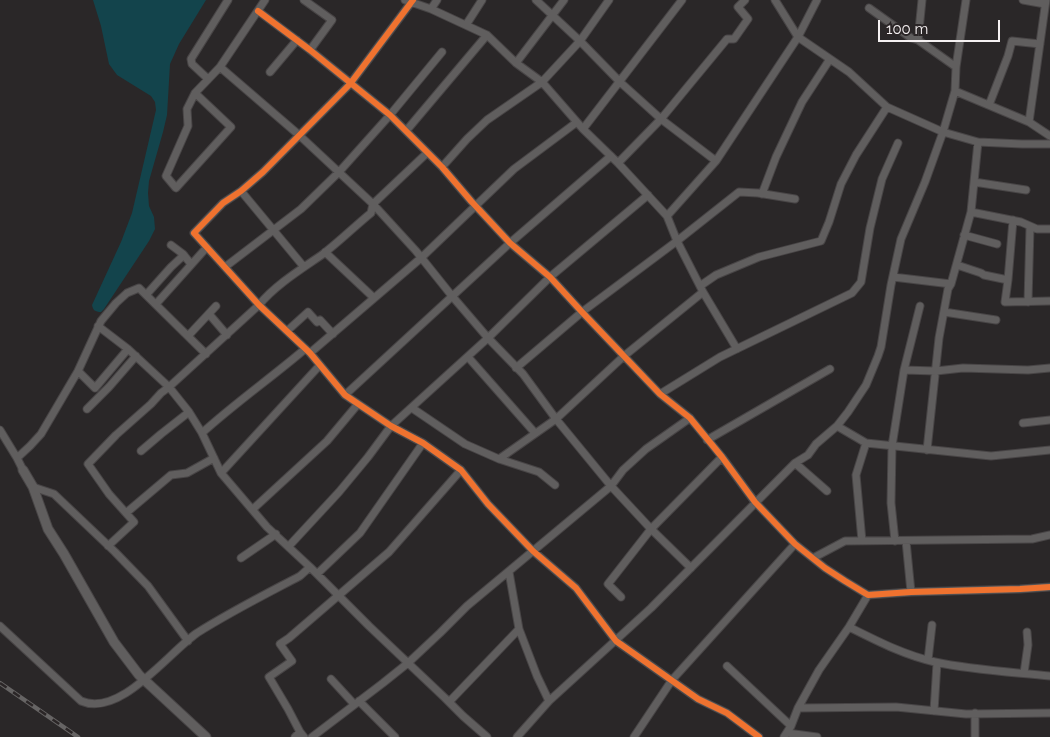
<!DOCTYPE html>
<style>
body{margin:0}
#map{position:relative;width:1050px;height:737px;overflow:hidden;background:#2a2728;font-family:Raleway,sans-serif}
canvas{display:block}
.scale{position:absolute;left:878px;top:20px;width:122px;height:22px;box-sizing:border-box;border:2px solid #f5f1f2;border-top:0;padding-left:6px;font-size:15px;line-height:18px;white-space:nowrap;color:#f5f1f2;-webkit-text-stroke:4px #2b2627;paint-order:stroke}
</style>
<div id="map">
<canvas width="1050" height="737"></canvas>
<div class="scale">100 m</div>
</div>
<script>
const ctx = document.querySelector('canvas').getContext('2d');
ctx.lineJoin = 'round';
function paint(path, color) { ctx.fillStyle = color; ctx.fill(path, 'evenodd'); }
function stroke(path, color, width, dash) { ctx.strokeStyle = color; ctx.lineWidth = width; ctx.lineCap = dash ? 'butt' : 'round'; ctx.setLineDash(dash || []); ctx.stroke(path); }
const water = new Path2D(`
 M 93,0 L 206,0 L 179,44 L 170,64 L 167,115 L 163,132 L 149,181 L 148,193 L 149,206 L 154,217 L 155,229 L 149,241 L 104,309 L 101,312 C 95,312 93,310 92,305 L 121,242 L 132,213 L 156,110 L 155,102 L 151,96 L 117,75 L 109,64 L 101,26 Z`);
const minor = new Path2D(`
 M 304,0 L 332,20 L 310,50
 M 405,0 L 431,9 L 487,35 L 516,63 L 542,82 L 583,129 L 618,163 L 667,216 L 677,241 L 703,292 L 737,349
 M 413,0 L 350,84 L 263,172 L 241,191 L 223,203 L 194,233 L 259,305 L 310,353 L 345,395 L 391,426 L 423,443 L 461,470 L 488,504 L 533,551 L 576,588 L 616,641 L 698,699 L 727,713 L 759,737
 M 536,0 L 580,41 L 620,82 L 661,119 L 716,161
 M 775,0 L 798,37 L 849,72 L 887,107 L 943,132 L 978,142 L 1022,144 L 1050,144
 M 922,0 L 918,40 L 956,67
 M 1023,0 L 1045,4
 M 869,8 L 911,38 L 918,40
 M 431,9 L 437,0
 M 258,11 L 310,50 L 390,115 L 442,167 L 471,201 L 510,243 L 550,277 L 582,312 L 660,394 L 690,418 L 722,457 L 755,502 L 795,544 L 825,568 L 845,581 L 868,595 L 911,592 L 1020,589 L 1050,587
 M 466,25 L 482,0
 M 516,63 L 564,0
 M 220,67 L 299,135 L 373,204 L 416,251 L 452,296 L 488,338 L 523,374 L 556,419 L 611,486 L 651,529 L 691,568
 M 270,72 L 297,40
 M 208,79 L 192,64 L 191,59 L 228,0
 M 955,91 L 1029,122 L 1050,136
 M 195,93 L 231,127 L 176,188 L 166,176 L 188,126 L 187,109 L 195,93 L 220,67 L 265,0
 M 989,105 L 1008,56 L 1012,41 L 1040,44
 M 1029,122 L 1046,0
 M 583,129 L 682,0
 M 406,131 L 487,35
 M 618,163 L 661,119 L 727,39 L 734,39 L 748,19 L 738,7 L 745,0
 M 442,167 L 467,139 L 487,120 L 542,82 L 580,41 L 609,0
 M 974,182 L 1026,190
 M 241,191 L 304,267
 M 762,194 L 776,157 L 802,102 L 830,59
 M 971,212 L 1021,222 L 1037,229 L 1050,229
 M 667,216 L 716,161 L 798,37 L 817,0
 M 964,235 L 997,244
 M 171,245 L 183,254 L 191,264
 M 325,252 L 374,298
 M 957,265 L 981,273 L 984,275 L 1008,280 L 1013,220
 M 225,267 L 301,209 L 339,172 L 390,115 L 442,52
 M 893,277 L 951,284
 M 1008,280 L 1005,302 L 1050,301
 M 700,286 L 716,275 L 759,257 L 821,241 L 829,222 L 841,184 L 856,155 L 887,107
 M 146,295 L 171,267 L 184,255
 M 1028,302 L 1030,227
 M 156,304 L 207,247
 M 944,312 L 996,320
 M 209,314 L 227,335
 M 98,326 L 128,349 L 169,387 L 189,412 L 202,433 L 221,473 L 267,527 L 310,567 L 369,626 L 445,698 L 463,716 L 487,737
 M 287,331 L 308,312 L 317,322 L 320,320 L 333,334
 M 188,336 L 216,306
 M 310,353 L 421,258 L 514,169 L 577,122
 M 468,357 L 535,433
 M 516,368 L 582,312 L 677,241 L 739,192 L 758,193 L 795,199
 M 904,370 L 936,371 L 963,368 L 1028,370 L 1050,368
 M 78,371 L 95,388 L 128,349
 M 660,394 L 720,357 L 852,293 L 861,282 L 870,228 L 882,179 L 898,143
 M 345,395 L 510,243 L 611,156
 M 412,408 L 465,444 L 499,459 L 539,472 L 555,485
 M 87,409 L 109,387 L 136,356
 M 1023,423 L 1050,420
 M 837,426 L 866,443 L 856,475 L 862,541
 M 0,430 L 17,458
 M 202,433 C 235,403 271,378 305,349
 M 707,440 L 830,369
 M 866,443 L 991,456 L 1050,450
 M 927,450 L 939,338 L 948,289 L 951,284 L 971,212 L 978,142
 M 141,451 L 161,434 L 189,412
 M 499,459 L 556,419 L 624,356 L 703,292
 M 795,463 L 827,491
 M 23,470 L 17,458 L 30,446 L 41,434 L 78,371 L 101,321 L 116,303 L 127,293 L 139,288 L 206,354
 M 221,473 L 320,365
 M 33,487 L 54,494 L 115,552 L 148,586 L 188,641
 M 253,509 L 327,441 L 358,404
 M 126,513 L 171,475 L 187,473 L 214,458
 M 895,541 L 891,503 L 892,446 L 904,370 L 920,306
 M 906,541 L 911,592
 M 108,546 L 134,522 L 109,494 L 88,464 L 116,435 L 151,404 L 161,393 L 169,387 L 259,305 C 275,285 303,268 323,254 C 340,241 355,226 371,213 L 373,204 L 427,153
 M 289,546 L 339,492 L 368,457 L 391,426 L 488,338 L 550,277 L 648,195
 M 241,558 L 276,534
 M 813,558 L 845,541 L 1032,539 L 1050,535
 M 509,572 L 519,629 L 537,676 L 549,701
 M 317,574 L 360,533 L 423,443
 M 621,597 L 608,584 L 651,529 L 722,457
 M 0,626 L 81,701 C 120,718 168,653 197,633 C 230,612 266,594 300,576 L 310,567
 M 849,627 C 877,641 904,655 935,662 C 972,670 1012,672 1050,676
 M 928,660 L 932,625
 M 727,666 L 791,726
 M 1024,673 L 1028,645 L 1027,632
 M 331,679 L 354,704
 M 359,701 L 395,737
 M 449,702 L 519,629
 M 798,708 L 896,707 L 966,714 L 1050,713
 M 934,711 L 937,663
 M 300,732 L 288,709 L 269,677 L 292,661 L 280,644 L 289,638 L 389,552 L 461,470
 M 787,733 L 817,737
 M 295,737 L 300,732 L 304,737
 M 312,737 L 383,683 L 408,663 L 440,633 L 467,606 L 611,486 L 623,470 L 646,449 L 690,418
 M 517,737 L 549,701 L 651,608 L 795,463 L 808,455 L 816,444 L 837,426 L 848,412 L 866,385 L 878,356 L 881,347 L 891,285 L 901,239 L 925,182 L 943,132 L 955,91 L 956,67 L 966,0
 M 634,737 L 672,680 L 795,544
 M 784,737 L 791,726 L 798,708 L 819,670 L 849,627 L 868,595
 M 975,737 L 975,713`);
const tertiary = new Path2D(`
 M 23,470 L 33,487 L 48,529 L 64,554 L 114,642 L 139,675 L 206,737`);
const rail = new Path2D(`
 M 0,683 L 78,737`);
const cycleway = new Path2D(`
 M 413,0 L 350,84 L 263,172 L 241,191 L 223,203 L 194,233 L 259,305 L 310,353 L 345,395 L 391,426 L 423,443 L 461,470 L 488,504 L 533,551 L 576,588 L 616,641 L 698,699 L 727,713 L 759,737
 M 258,11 L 310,50 L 390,115 L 442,167 L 471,201 L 510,243 L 550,277 L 582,312 L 660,394 L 690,418 L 722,457 L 755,502 L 795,544 L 825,568 L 845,581 L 868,595 L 911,592 L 1020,589 L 1050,587`);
paint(water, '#13444c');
stroke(minor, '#484546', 9);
stroke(tertiary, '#484546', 11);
stroke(minor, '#605e5e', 7);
stroke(tertiary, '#605e5e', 9);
stroke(rail, '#666464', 4.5);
stroke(rail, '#2b2627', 2.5, [8]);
stroke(cycleway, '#ef722f', 6);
</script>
